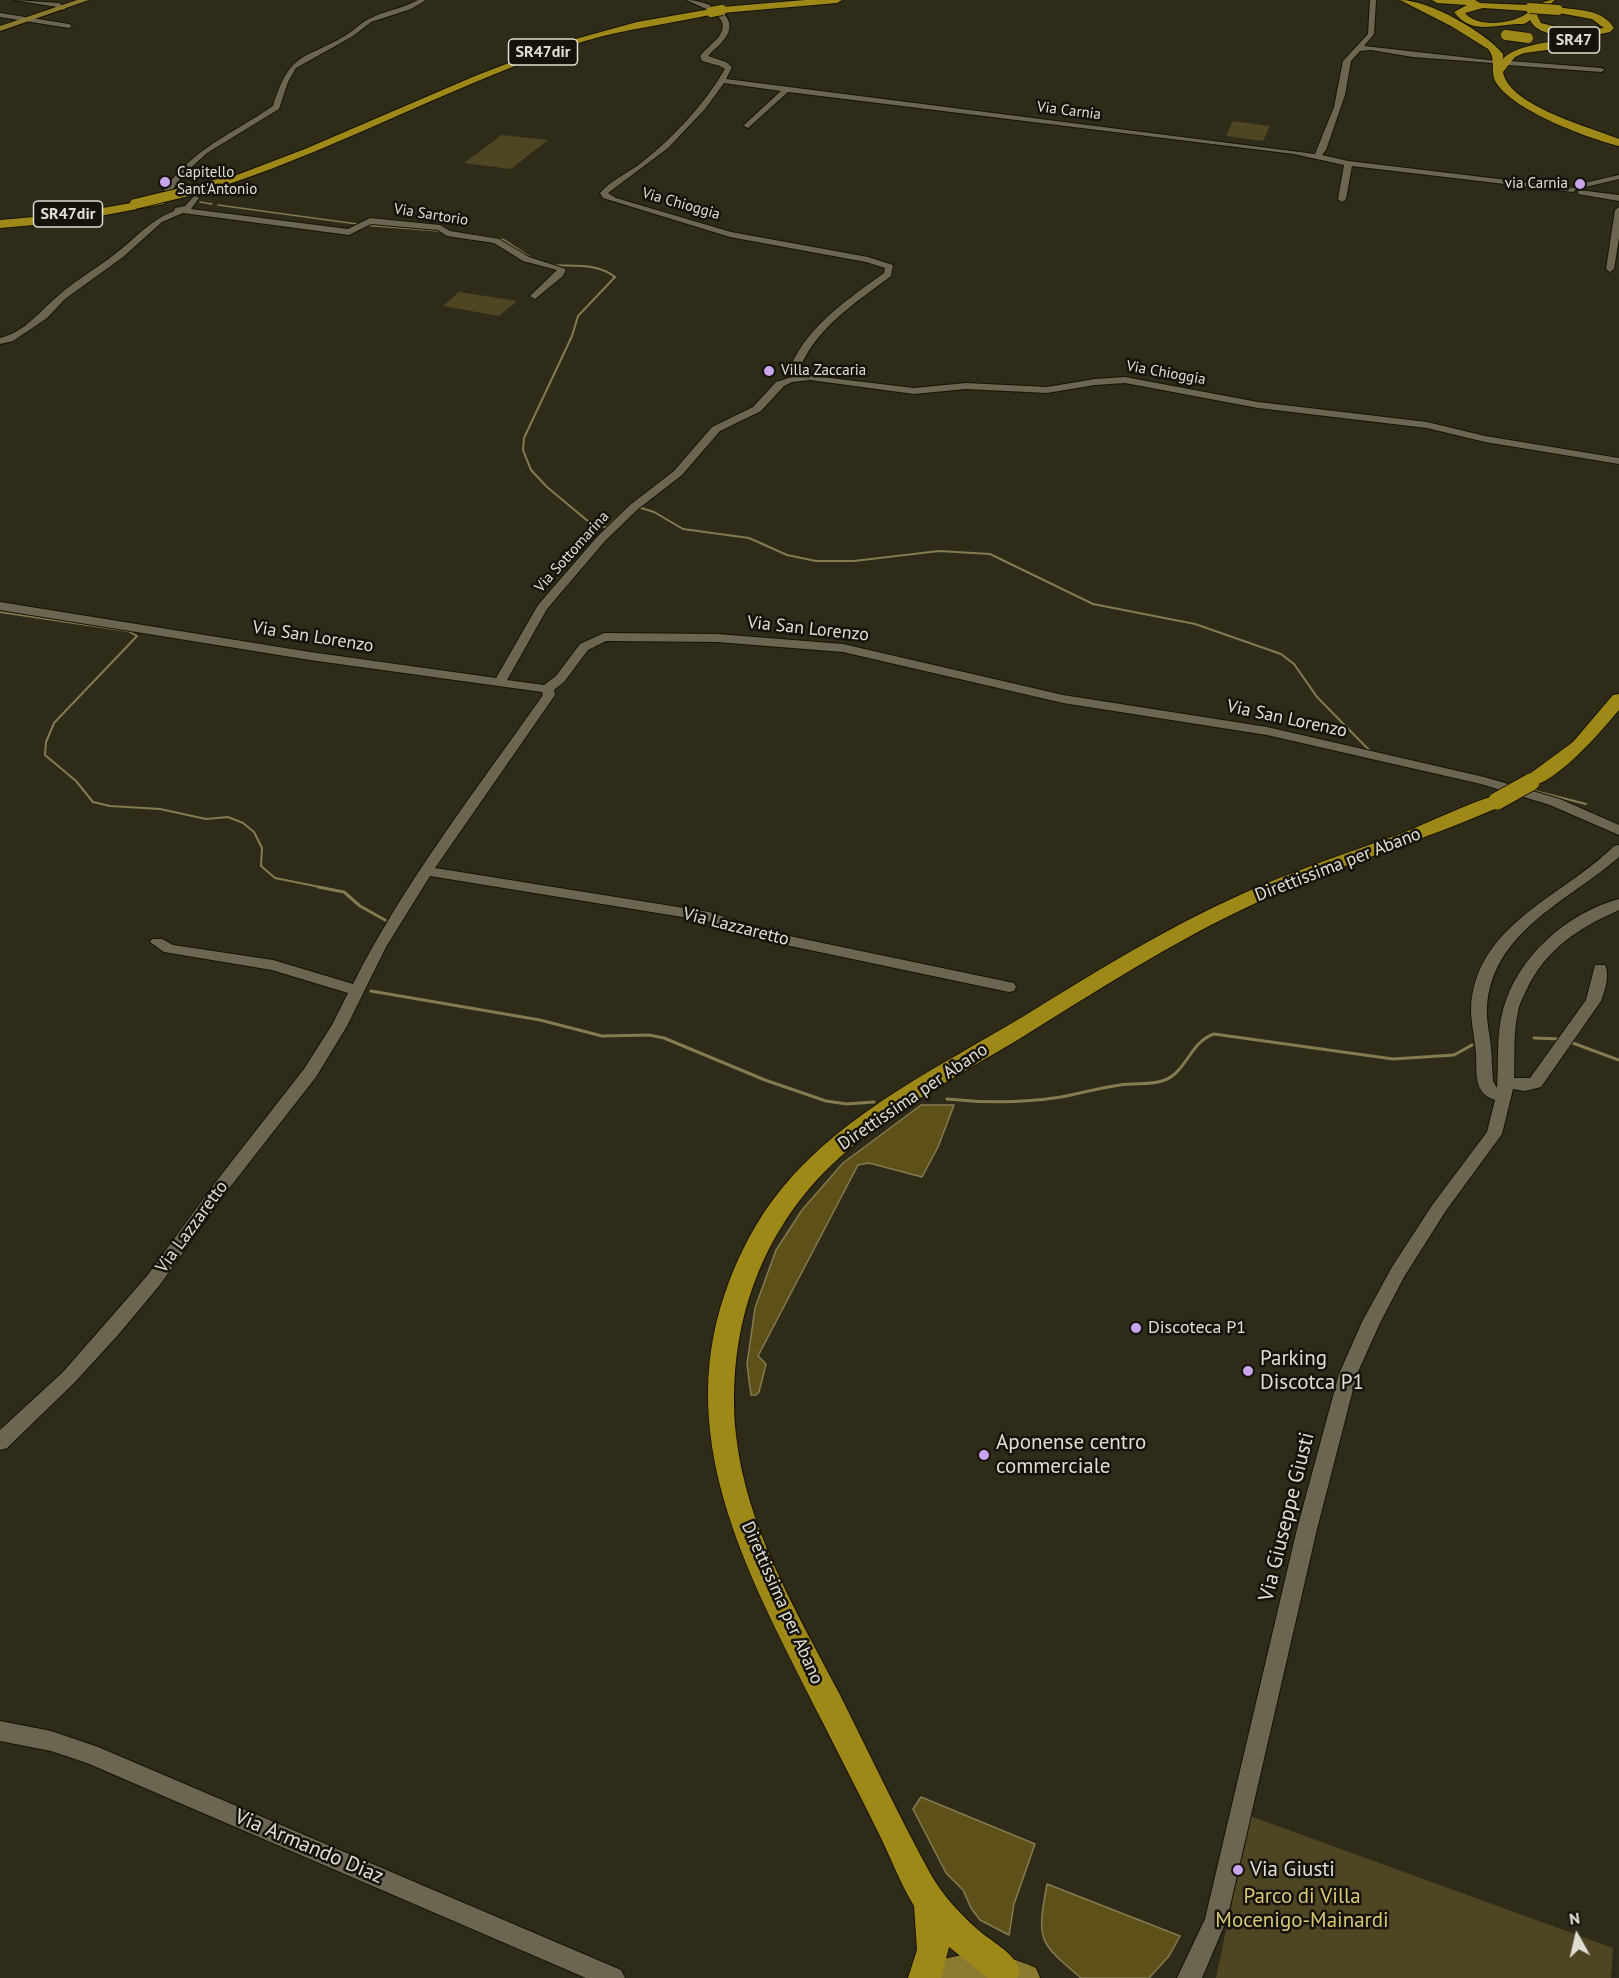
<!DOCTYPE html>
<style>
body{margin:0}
#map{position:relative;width:1619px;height:1978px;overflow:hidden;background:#2f2b19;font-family:"PT Sans",sans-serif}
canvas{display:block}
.north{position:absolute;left:1547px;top:1906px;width:60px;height:60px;-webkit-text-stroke:4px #15130b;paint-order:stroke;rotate:352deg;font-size:16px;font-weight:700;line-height:24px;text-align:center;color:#e0ded3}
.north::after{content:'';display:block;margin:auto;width:21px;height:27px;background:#e0ded3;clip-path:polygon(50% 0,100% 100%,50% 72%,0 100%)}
</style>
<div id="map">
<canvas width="1619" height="1978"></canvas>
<div class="north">N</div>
</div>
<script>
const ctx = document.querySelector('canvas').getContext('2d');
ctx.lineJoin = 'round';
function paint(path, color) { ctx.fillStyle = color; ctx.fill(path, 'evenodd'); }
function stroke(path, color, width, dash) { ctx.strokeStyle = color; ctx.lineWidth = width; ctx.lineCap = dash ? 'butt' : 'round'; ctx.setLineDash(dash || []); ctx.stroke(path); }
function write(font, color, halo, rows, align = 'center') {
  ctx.font = font + ' "PT Sans",sans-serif'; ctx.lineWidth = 5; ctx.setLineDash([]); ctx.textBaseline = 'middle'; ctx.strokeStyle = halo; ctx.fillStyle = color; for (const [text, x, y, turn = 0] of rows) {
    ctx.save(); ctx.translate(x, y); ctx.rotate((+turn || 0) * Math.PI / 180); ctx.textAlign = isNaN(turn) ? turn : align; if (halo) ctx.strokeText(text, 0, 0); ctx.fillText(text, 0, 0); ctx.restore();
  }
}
const green = new Path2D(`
 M 1233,121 L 1270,126 L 1263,141 L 1226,136 Z
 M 502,135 L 548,140 L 511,169 L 464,163 Z
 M 459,292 L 517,301 L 499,316 L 443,306 Z
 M 1250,1816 L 1613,1948 L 1611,1978 L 1216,1978 Z`);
const water = new Path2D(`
 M 921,1105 L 954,1105 L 938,1147 L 922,1177 L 869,1163 L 858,1165 L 758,1356 L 766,1364 L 759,1392 L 756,1395 L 751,1395 L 747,1364 L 755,1308 L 776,1250 L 802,1210 L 843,1163 Z
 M 921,1797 L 1035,1844 L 1014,1904 L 1009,1935 L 980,1920 L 971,1908 L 963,1890 L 946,1873 L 913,1809 Z
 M 1047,1884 L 1180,1936 L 1169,1956 L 1149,1978 L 1081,1978 C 1037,1941 1037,1940 1047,1884 Z`);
const streamFar2 = new Path2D(`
 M 200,202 L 212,204
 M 218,205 L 357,224
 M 367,225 L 385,226`);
const streamFar1 = new Path2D(`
 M 367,225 L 442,231
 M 467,234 L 504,240 L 533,259
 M 550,265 C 573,267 596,262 615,277 L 578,316 L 572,336 L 524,438 L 523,450 L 531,470 L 547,487 L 595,527 L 607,527 L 624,511
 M 638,507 L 654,512 L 683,529 L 749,538 L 787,555 L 816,561 L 854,561 L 939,551 L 990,554 L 1093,604 L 1195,624 L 1281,654 L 1294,664 L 1317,697 L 1370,751
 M 0,612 L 128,631 L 137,636 L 54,723 L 46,742 L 45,755 L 76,781 L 93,802 L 110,806 L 160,809 L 206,819 L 228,817 L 243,823 L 254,832 L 262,848 L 261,866 L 275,878 L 325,888
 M 1531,790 L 1586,804`);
const stream = new Path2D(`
 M 318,887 L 344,892 L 360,906 L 385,920
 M 371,991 L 540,1020 L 602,1036 L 649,1035 L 664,1038 L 765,1080 L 826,1101 L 847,1104 L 874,1102
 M 1534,1038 L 1561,1039
 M 1570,1042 L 1619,1060
 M 947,1099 C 985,1103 1023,1103 1061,1097 C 1081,1093 1100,1088 1120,1085 C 1135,1082 1151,1086 1165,1080 C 1187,1071 1190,1042 1214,1034 L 1393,1059 L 1454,1055 L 1472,1045`);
const minor = new Path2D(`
 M 14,0 L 59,3 L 66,8 L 63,10 L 57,7 Z
 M 418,0 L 426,0 L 411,9 L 371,22 L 353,36 L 296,68 L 288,82 L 279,109 L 207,153 L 182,176 L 171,192 L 165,192 L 164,190 C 194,148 232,134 273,106 C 291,49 304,61 348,34 C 355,30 360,23 367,20 C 383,11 402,9 418,0 Z
 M 687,0 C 701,0 734,10 729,30 C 726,41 715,48 708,56 L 726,62 L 732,67 L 726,79 L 1315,154 L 1334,107 L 1343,61 L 1368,34 L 1370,0 L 1376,0 L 1374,34 L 1364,46 L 1497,61 L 1493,63 L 1413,57 L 1371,50 L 1360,51 L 1351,61 L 1345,95 L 1326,150 L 1322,155 L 1348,161 L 1574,188 L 1575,185 L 1619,175 L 1619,179 L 1577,189 L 1573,192 L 1352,166 L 1346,199 L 1342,202 L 1338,199 L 1344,165 L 1294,154 L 788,92 L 748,128 L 744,126 L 745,124 L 781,91 L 724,83 L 705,109 L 668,148 L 608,193 L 616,198 L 731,232 L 868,257 L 893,265 L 891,276 C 858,301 817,327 801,366 L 805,375 L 914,388 L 966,383 L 1047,387 L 1095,379 L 1125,377 L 1258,402 L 1427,422 L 1485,436 L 1619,458 L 1619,464 L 1485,442 L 1427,428 L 1258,408 L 1125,383 L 1095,385 L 1047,393 L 966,389 L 914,394 L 810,380 L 792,382 L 784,386 L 761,411 L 720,431 L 682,475 L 638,509 L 605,541 L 547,609 L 507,680 L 544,685 L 556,676 L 580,644 L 604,633 L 717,634 L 843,644 L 1063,695 L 1267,727 L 1484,777 L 1560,799 L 1619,825 L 1619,835 L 1550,805 L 1481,784 L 1267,735 L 1063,703 L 843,652 L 717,642 L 606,641 L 588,650 L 564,682 L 554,690 L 555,695 L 435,868 L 709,912 L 770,932 L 1009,982 L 1014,983 L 1016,987 L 1014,991 L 1009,992 L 767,941 L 707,921 L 430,876 L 386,947 L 347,1026 L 316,1077 L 227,1191 L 159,1286 L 118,1335 L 75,1382 L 7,1448 L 0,1450 L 0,1430 L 63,1372 L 147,1276 L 215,1183 L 304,1069 L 332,1025 L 348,993 L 272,970 L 164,952 L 150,942 L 152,939 L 162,939 L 173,945 L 273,960 L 353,984 C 405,881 477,789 543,695 L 542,692 L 310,660 L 0,610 L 0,602 L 310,652 L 496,678 L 538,605 L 597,537 L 630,505 L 674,471 L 712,427 L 753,407 L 776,382 L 795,376 L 791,366 C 808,325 850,298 884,273 L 885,268 L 866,262 L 730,237 L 603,198 L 600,193 C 611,180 628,173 641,163 C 674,137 704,105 725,69 L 720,66 L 702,61 L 700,56 C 706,49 712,44 718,38 C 736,15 700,8 687,0 Z
 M 0,13 L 69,24 L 72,26 L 69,28 L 0,17 Z
 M 1510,61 L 1601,68 L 1605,70 L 1601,72 L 1507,65 Z
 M 1578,190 L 1619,195 L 1619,201 L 1578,194 Z
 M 195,195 L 199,198 L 191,209 L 348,229 L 370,218 L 440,225 L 450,231 L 499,239 L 529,257 L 566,269 L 563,276 L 535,299 L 530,296 L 532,294 L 557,270 L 523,261 L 494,243 L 447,236 L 438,230 L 371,224 L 349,235 L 183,213 L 162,222 L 123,257 L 65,299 L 47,318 L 13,341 L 0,344 L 0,338 C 24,333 41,310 59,295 C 76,280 97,268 115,254 C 136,238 149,221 174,211 L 175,208 L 185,206 Z
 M 1619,207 L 1619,238 L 1614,269 L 1610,272 L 1606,269 L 1615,210 Z
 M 1619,845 L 1619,857 C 1569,901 1492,931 1487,1007 C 1486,1021 1490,1035 1491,1048 C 1492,1059 1492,1070 1493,1081 L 1497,1088 C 1499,1063 1496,1034 1503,1010 C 1517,957 1567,913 1619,899 L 1619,910 C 1579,928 1545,949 1526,991 C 1523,998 1519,1004 1518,1012 C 1513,1033 1515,1056 1514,1078 L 1530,1078 L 1586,1000 L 1595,965 L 1605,965 C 1610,976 1605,990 1601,1001 L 1541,1087 L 1525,1091 L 1513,1089 L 1502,1134 L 1445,1212 L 1404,1277 L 1380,1323 L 1357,1374 L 1317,1529 L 1227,1919 L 1202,1978 L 1177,1978 L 1205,1919 L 1297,1529 L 1339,1374 L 1362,1322 L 1392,1267 L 1433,1204 L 1487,1132 L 1495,1100 C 1473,1093 1477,1073 1476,1054 C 1475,1039 1471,1024 1471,1009 C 1475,924 1563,897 1614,846 Z
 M 0,1721 L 51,1731 L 98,1747 L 621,1970 L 625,1978 L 586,1978 L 87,1763 L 51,1751 L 0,1741 Z`);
const major = new Path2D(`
 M 77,0 L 89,0 L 0,31 L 0,26 Z
 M 967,1954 C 992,1952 1013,1958 1036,1968 L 1040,1978 L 918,1978 L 922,1968 L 943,1959 Z`);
const highway = new Path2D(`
 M 805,0 L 842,0 L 837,3 L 722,13 L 717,10 L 722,7 Z
 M 1400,0 C 1429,0 1485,32 1503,54 L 1503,59 C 1514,45 1564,38 1581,41 L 1581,45 L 1578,46 L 1524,53 L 1515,57 L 1503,72 C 1509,106 1590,127 1619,139 L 1619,146 C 1587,138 1515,111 1497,84 C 1489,72 1497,59 1488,49 L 1451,26 Z
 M 1432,0 L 1475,0 L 1480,3 L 1527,5 L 1532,8 L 1527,11 L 1483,8 L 1465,13 C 1477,28 1511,24 1526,14 C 1537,7 1541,0 1555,0 L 1537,15 L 1541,23 L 1572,31 L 1604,28 L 1592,19 L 1559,13 L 1559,9 L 1562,8 C 1581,10 1603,10 1614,28 L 1610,32 C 1592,37 1540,42 1530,20 C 1524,25 1523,24 1517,24 C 1494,25 1471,35 1454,12 L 1467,5 L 1437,3 Z
 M 711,9 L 716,12 L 714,14 C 671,24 628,28 585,41 C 462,80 349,144 226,185 L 222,186 L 216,183 L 305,149 L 475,76 L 561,43 L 637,22 Z
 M 160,198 L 164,200 L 164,204 L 68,222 L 0,228 L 0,220 L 68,214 Z
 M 1619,694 L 1619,710 C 1603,729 1550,792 1524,786 L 1522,782 L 1524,778 L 1573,742 L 1613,695 Z
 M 1497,795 L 1504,797 L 1506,801 L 1504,805 C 1423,841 1338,865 1258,902 C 1173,941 1095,992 1016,1041 C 958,1075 898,1108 847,1151 C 763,1222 725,1326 736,1435 C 746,1527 797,1613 839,1693 C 869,1753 898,1814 930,1873 C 942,1894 958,1912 976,1928 C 991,1942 1013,1951 1020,1970 L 1017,1978 L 988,1978 L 949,1947 L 941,1978 L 908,1978 L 917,1950 L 914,1906 C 900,1883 891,1858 879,1834 C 860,1795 840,1757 821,1719 C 754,1585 672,1446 725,1293 C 738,1255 757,1218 783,1187 C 846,1111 941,1066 1024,1016 C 1095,972 1166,928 1242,894 C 1293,871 1347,853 1400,834 C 1431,822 1465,804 1497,795 Z`);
const highwayBridgeFar1 = new Path2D(`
 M 1530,8 L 1558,10
 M 711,12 L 722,10
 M 1506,35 L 1528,38
 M 135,204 L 222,183`);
const highwayBridge = new Path2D(`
 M 1497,801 L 1531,782`);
const markers = [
 [165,182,6,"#c9a5ee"],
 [1580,184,6,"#c9a5ee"],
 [769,371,6,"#c9a5ee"],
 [1136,1328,6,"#c9a5ee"],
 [1248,1371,6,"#c9a5ee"],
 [984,1455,6,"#c9a5ee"],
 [1238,1870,6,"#c9a5ee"]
];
const farStreetnames = [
 ["Via Carnia",1069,111,7],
 ["Via Chioggia",681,204,16],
 ["Via Sartorio",431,215,9],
 ["Via Chioggia",1166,373,10],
 ["Via Sottomarina",572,552,-48]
];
const farPoinames = [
 ["Capitello",177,173],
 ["Sant'Antonio",177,190],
 ["via Carnia",1568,184,"right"],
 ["Villa Zaccaria",781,371]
];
const shields = [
 [1574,40,51],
 [543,52,69],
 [68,214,69]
];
const shieldNames = [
 ["SR47",1574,40],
 ["SR47dir",543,52],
 ["SR47dir",68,214]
];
const streetNames = [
 ["Via San Lorenzo",808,629,6],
 ["Via San Lorenzo",313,637,9],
 ["Via San Lorenzo",1287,719,12],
 ["Direttissima per Abano",1338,865,-21],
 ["Via Lazzaretto",736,927,14],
 ["Direttissima per Abano",913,1097,-34],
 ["Via Lazzaretto",192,1227,-54],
 ["Direttissima per Abano",782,1603,66]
];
const poiNames = [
 ["Discoteca P1",1148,1328]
];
const nearPoinames = [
 ["Parking",1260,1359],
 ["Discotca P1",1260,1383],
 ["Aponense centro",996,1443],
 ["commerciale",996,1467],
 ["Via Giusti",1250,1870]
];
const nearStreetnames = [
 ["Via Giuseppe Giusti",1287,1517,-76],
 ["Via Armando Diaz",309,1847,23]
];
const nearParknames = [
 ["Parco di Villa",1302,1897],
 ["Mocenigo-Mainardi",1302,1921]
];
paint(green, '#4e4623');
paint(water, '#5d5018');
stroke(water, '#847b50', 1.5);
stroke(streamFar2, '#847b50', 1.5);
stroke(streamFar1, '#847b50', 2);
stroke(stream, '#847b50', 3);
stroke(minor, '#171303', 2);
stroke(major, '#171303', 2);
stroke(highway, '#171303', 2);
paint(minor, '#6b6652');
paint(major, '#8a7a2f');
paint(highway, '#9e8818');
stroke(highwayBridgeFar1, '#171303', 12, []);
stroke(highwayBridge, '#171303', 19, []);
stroke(highwayBridgeFar1, '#9e8818', 10);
stroke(highwayBridge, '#9e8818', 17);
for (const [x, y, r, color] of markers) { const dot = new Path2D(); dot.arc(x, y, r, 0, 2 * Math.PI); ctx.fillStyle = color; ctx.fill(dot); stroke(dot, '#15130b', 2); }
write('15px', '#e0ded3', '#15130b', farStreetnames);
write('15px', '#e0ded3', '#15130b', farPoinames, 'left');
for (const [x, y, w] of shields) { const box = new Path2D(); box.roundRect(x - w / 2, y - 13, w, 26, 4.5); ctx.fillStyle = '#15130b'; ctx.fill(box); stroke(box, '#e0ded3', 1.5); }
write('bold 16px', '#e0ded3', null, shieldNames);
write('18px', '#e0ded3', '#15130b', streetNames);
write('18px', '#e0ded3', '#15130b', poiNames, 'left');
write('21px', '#e0ded3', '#15130b', nearPoinames, 'left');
write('21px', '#e0ded3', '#15130b', nearStreetnames);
write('21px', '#dbc875', '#15130b', nearParknames);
</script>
